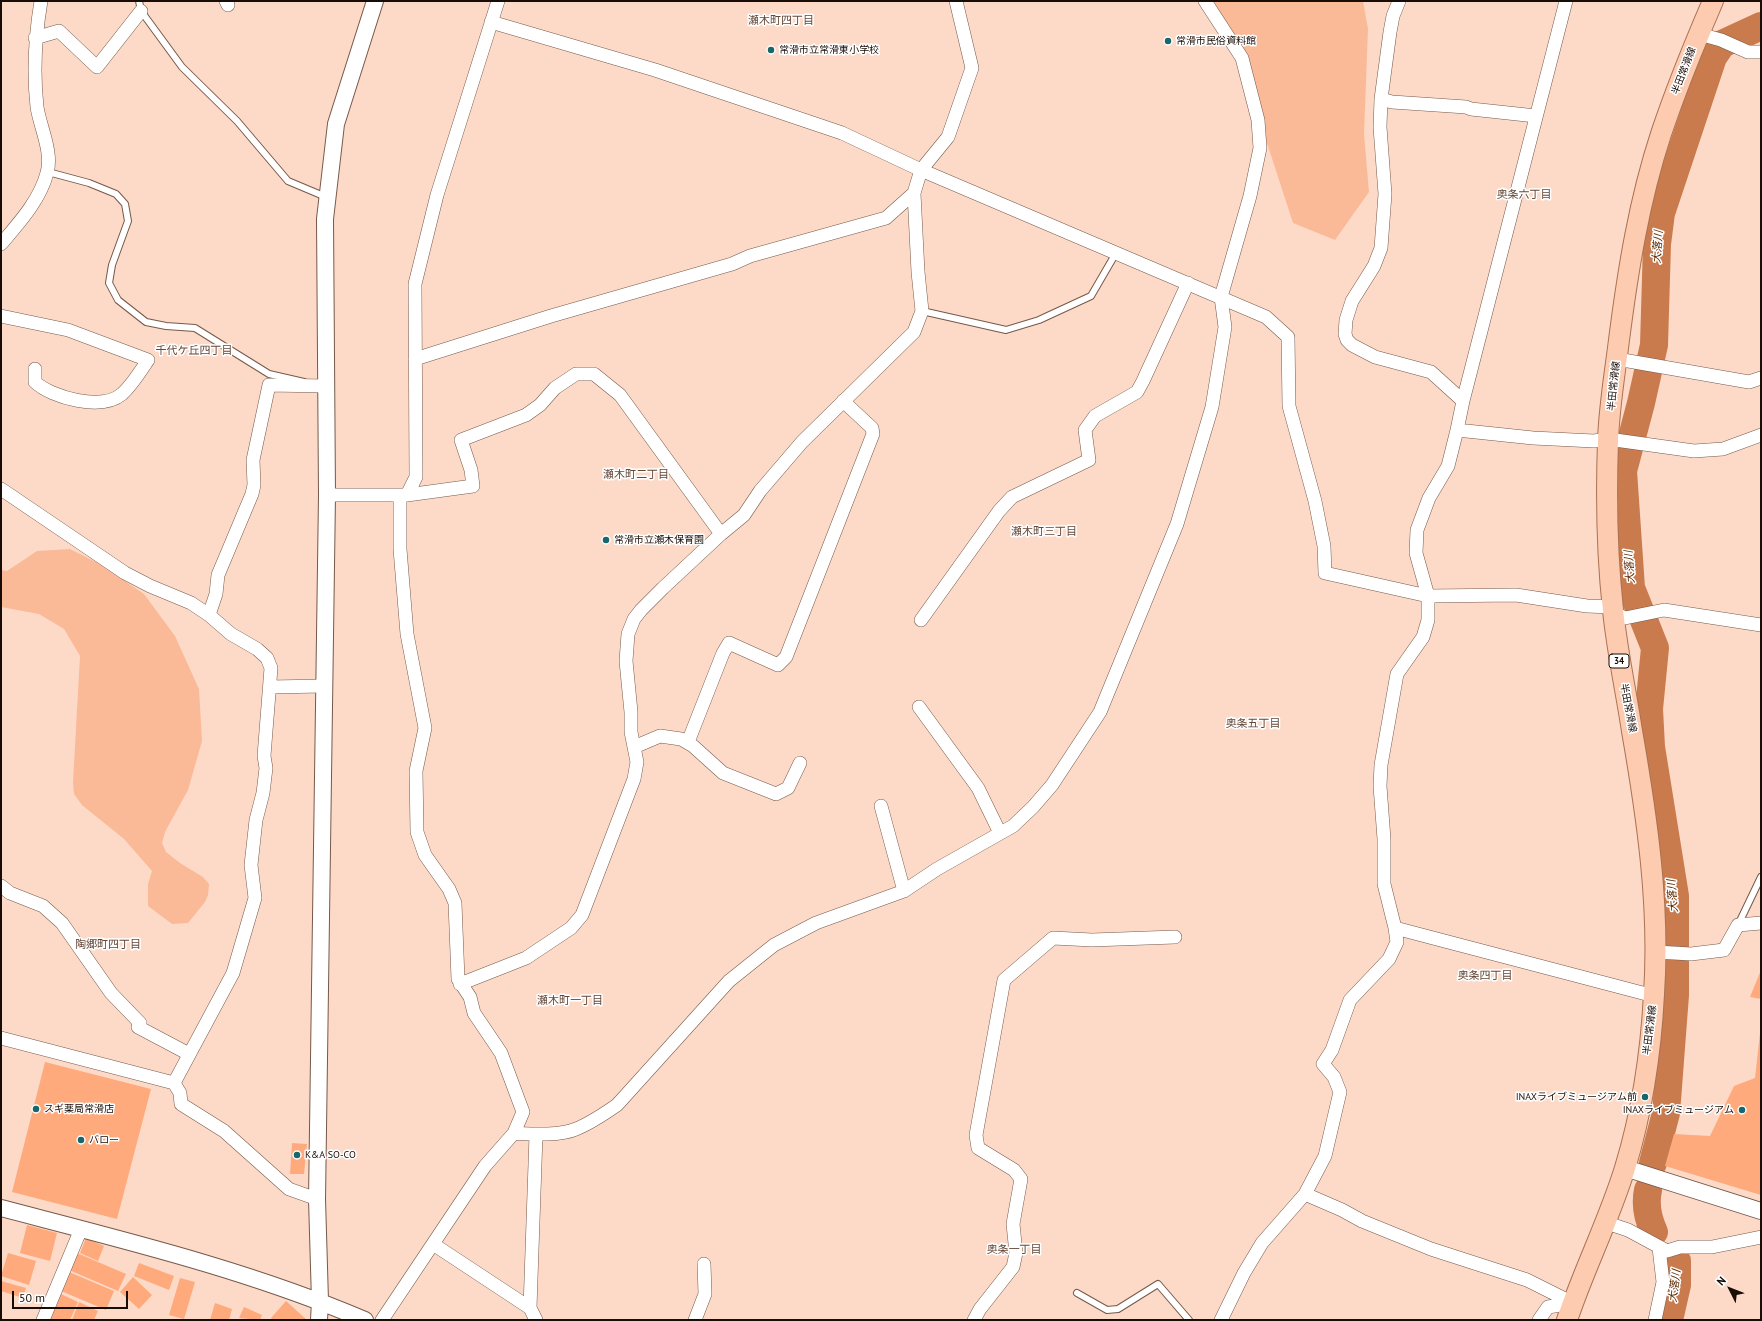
<!DOCTYPE html>
<meta charset="utf-8">
<style>
body{margin:0}
#map{position:relative;width:1762px;height:1321px;overflow:hidden;background:#fddac8;font-family:"PT Sans",sans-serif}
canvas{display:block}
.frame{position:absolute;inset:0;border:2px solid #170c06;pointer-events:none}
.north{position:absolute;left:1710px;top:1269px;width:40px;height:40px;-webkit-text-stroke:3px #fff;paint-order:stroke;rotate:312deg;font-size:11px;font-weight:700;line-height:16px;text-align:center;color:#170c06}
.north::after{content:'';display:block;margin:auto;width:14px;height:18px;background:#170c06;clip-path:polygon(50% 0,100% 100%,50% 72%,0 100%)}
.scale{position:absolute;left:12px;top:1291px;width:116px;height:18px;box-sizing:border-box;border:2px solid #170c06;border-top:0;padding-left:5px;font-size:12px;line-height:14px;white-space:nowrap;color:#170c06;-webkit-text-stroke:3px #fff;paint-order:stroke}
</style>
<div id="map">
<canvas width="1762" height="1321"></canvas>
<div class="frame"></div>
<div class="north">N</div>
<div class="scale">50 m</div>
</div>
<script>
const ctx = document.querySelector('canvas').getContext('2d');
ctx.lineJoin = 'round';
function paint(path, color) { ctx.fillStyle = color; ctx.fill(path, 'evenodd'); }
function stroke(path, color, width, dash) { ctx.strokeStyle = color; ctx.lineWidth = width; ctx.lineCap = dash ? 'butt' : 'round'; ctx.setLineDash(dash || []); ctx.stroke(path); }
function write(font, color, halo, rows, align = 'center') {
  ctx.font = font + ' "PT Sans","Noto Sans JP",sans-serif'; ctx.lineWidth = 3; ctx.setLineDash([]); ctx.textBaseline = 'middle'; ctx.strokeStyle = halo; ctx.fillStyle = color; for (const [text, x, y, turn = 0] of rows) {
    ctx.save(); ctx.translate(x, y); ctx.rotate((+turn || 0) * Math.PI / 180); ctx.textAlign = isNaN(turn) ? turn : align; if (halo) ctx.strokeText(text, 0, 0); ctx.fillText(text, 0, 0); ctx.restore();
  }
}
const green = new Path2D(`
 M 1209,1 L 1363,1 L 1368,29 L 1364,134 L 1369,192 L 1335,240 L 1293,223 L 1252,97 Z
 M 70,549 L 100,564 L 144,594 L 175,636 L 199,689 L 202,741 L 188,790 L 165,832 L 162,843 L 166,852 L 180,863 L 203,877 L 209,884 L 208,895 L 205,902 L 188,923 L 172,924 L 148,906 L 148,884 L 152,871 L 124,839 L 82,805 L 74,794 L 73,782 L 80,656 L 64,629 L 39,614 L 1,607 L 1,570 L 7,571 L 37,551 Z`);
const river = new Path2D(`
 M 1653,1163 L 1666,1113 L 1675,995 L 1675,896 L 1651,747 L 1649,709 L 1655,648 L 1631,588 L 1623,471 L 1641,403 L 1654,345 L 1657,244 L 1661,213 L 1713,57 L 1722,44 L 1761,26
 M 1648,1190 C 1645,1204 1648,1219 1654,1232
 M 1668,1257 L 1677,1261 L 1677,1285 L 1669,1320`);
const building = new Path2D(`
 M 1761,970 L 1761,999 L 1750,997 Z
 M 1760,1033 L 1761,1195 L 1665,1166 L 1674,1134 L 1710,1136 L 1734,1086 L 1755,1078 Z
 M 45,1062 L 151,1089 L 117,1219 L 12,1192 Z
 M 292,1143 L 307,1144 L 304,1174 L 290,1174 Z
 M 27,1225 L 57,1233 L 50,1261 L 20,1253 Z
 M 86,1238 L 104,1246 L 98,1261 L 80,1253 Z
 M 8,1253 L 36,1261 L 29,1285 L 1,1276 Z
 M 77,1253 L 126,1274 L 118,1291 L 69,1270 Z
 M 139,1263 L 174,1276 L 169,1290 L 134,1276 Z
 M 69,1272 L 114,1291 L 106,1310 L 61,1291 Z
 M 133,1277 L 152,1295 L 139,1309 L 120,1292 Z
 M 180,1278 L 195,1282 L 184,1319 L 169,1315 Z
 M 1,1281 L 26,1288 L 23,1298 L 1,1291 Z
 M 59,1293 L 78,1302 L 70,1320 L 47,1320 Z
 M 286,1301 L 307,1320 L 273,1320 L 271,1318 Z
 M 79,1302 L 98,1311 L 94,1320 L 72,1320 Z
 M 215,1303 L 232,1309 L 229,1320 L 210,1320 Z
 M 244,1307 L 262,1315 L 260,1320 L 239,1318 Z`);
const service = new Path2D(`
 M 139,1 L 141,11 L 182,67 L 237,121 L 288,181 L 326,197
 M 48,172 L 89,183 L 116,194 L 125,204 L 128,221 L 112,265 L 109,283 L 118,300 L 146,322 L 166,326 L 195,328 L 269,374 L 304,382
 M 922,311 L 1006,330 L 1039,320 L 1091,296 L 1116,253
 M 1738,925 L 1761,877
 M 1077,1293 L 1107,1310 L 1118,1309 L 1158,1284 L 1189,1320`);
const minor = new Path2D(`
 M 226,1 L 228,5
 M 1399,1 L 1393,16 L 1390,32 L 1381,99 L 1380,127 L 1385,194 L 1381,248 L 1374,266 L 1352,301 L 1346,320 L 1345,334 L 1347,340 L 1352,345 L 1375,357 L 1431,372 L 1463,401
 M 491,22 L 655,70 L 842,133 L 921,170 L 1266,317 L 1288,337 L 1289,406 L 1315,501 L 1324,546 L 1325,573 L 1428,596 L 1516,595 L 1587,606 L 1612,607 L 1619,615 L 1625,618 L 1664,610 L 1761,625
 M 1699,34 L 1721,40 L 1748,52 L 1761,52
 M 35,38 L 59,31 L 97,67 L 141,11
 M 1381,99 L 1392,102 L 1466,107 L 1471,109 L 1536,116
 M 1,244 C 19,223 40,200 47,173 C 53,152 40,127 37,107 C 33,71 35,37 41,1
 M 1,316 L 68,330 L 148,360 C 140,372 132,385 122,394 C 102,411 52,398 35,382 L 35,369
 M 415,359 L 551,316 L 732,264 L 750,256 L 886,218 L 914,193
 M 1617,359 L 1749,382 L 1761,378
 M 1457,430 L 1533,438 L 1594,441 L 1608,439 L 1694,451 L 1723,449 L 1761,435
 M 1,489 L 125,573 L 150,586 L 191,603 L 209,615 L 231,634 L 257,649 L 267,658 L 271,668 L 264,756 L 266,768 L 263,793 L 256,820 L 251,865 L 255,898 L 233,973 L 174,1083
 M 327,495 L 407,495 L 416,477 L 415,284 L 437,195 L 498,1
 M 407,495 L 473,486 L 471,470 L 461,440 L 526,415 L 540,405 L 555,388 L 576,374 L 594,374 L 620,395 L 721,534
 M 209,615 L 216,594 L 218,575 L 252,494 L 254,485 L 253,460 L 269,385 L 325,386
 M 921,620 L 999,511 L 1012,497 L 1089,460 L 1085,430 L 1095,416 L 1137,392 L 1143,381 L 1188,283
 M 270,687 L 324,686
 M 919,707 L 978,788 L 1000,833
 M 688,742 L 723,653 L 729,643 L 778,665 L 786,657 L 873,434 L 872,428 L 843,401
 M 634,747 L 660,736 L 681,739 L 693,746 L 723,773 L 776,794 L 788,788 L 800,763
 M 881,806 L 904,891
 M 1,886 L 10,893 L 43,906 L 62,923 L 111,993 L 140,1023 L 138,1027 L 189,1054
 M 1395,928 L 1654,996
 M 1656,952 L 1691,954 L 1724,950 L 1738,925 L 1761,923
 M 460,984 L 526,958 L 571,928 L 582,915 L 634,779 L 637,762 L 631,732 L 631,712 L 626,661 L 628,634 L 634,619 L 641,610 L 663,588 L 721,534 L 744,515 L 760,491 L 802,442 L 914,332 L 922,311 L 918,272 L 914,193 L 921,170 L 948,137 L 972,68 L 956,1
 M 1,1038 L 174,1083 L 180,1093 L 181,1104 L 224,1131 L 289,1189 L 317,1199
 M 514,1133 C 532,1134 560,1136 576,1129 C 591,1123 604,1114 617,1105 L 729,981 L 774,945 L 816,923 L 904,891 L 937,869 L 1013,826 L 1033,807 L 1052,785 L 1100,712 L 1177,524 L 1212,407 L 1225,327 L 1221,297 L 1250,196 L 1260,148 L 1258,120 L 1242,58 L 1205,1
 M 1305,1194 L 1342,1210 L 1362,1221 L 1431,1249 L 1527,1280 L 1573,1303
 M 1604,1222 L 1628,1230 L 1667,1251 L 1680,1247 L 1712,1247 L 1761,1237
 M 433,1244 L 530,1308
 M 43,1320 L 81,1229
 M 382,1320 L 485,1166 L 514,1133 L 523,1112 L 501,1053 L 474,1013 L 470,997 L 458,979 L 455,903 L 449,889 L 425,855 L 417,832 L 416,771 L 425,728 L 407,634 L 400,549 L 400,496
 M 536,1320 L 530,1308 L 536,1135
 M 695,1320 L 705,1294 L 704,1264
 M 974,1320 L 980,1309 L 1013,1267 L 1016,1253 L 1013,1224 L 1021,1179 L 1014,1170 L 978,1148 L 976,1135 L 1004,980 L 1053,938 L 1092,940 L 1175,937
 M 1221,1320 L 1244,1273 L 1262,1243 L 1305,1194 L 1325,1156 L 1340,1092 L 1334,1077 L 1323,1064 L 1332,1050 L 1350,1000 L 1389,959 L 1397,942 L 1395,928 L 1384,884 L 1384,839 L 1380,786 L 1381,765 L 1397,674 L 1423,637 L 1428,620 L 1428,596 L 1416,553 L 1417,530 L 1429,498 L 1448,466 L 1457,430 L 1463,401 L 1566,1
 M 1539,1320 L 1548,1307 L 1573,1303
 M 1655,1320 L 1663,1282 L 1659,1248`);
const tertiary = new Path2D(`
 M 1625,1168 L 1761,1211
 M 1,1208 C 123,1240 248,1270 365,1320
 M 319,1320 L 320,1301 L 317,1199 L 327,495 L 325,219 L 336,124 L 375,1`);
const primary = new Path2D(`
 M 1567,1320 C 1584,1269 1609,1220 1625,1168 C 1642,1112 1651,1052 1654,994 C 1660,906 1647,817 1632,731 C 1626,691 1617,651 1613,610 C 1607,555 1606,497 1608,441 C 1609,407 1615,373 1619,340 C 1628,270 1639,201 1661,134 C 1676,89 1694,45 1713,1`);
const markers = [
 [1168,41,4,"#19676a"],
 [771,50,4,"#19676a"],
 [606,540,4,"#19676a"],
 [1645,1097,4,"#19676a"],
 [36,1109,4,"#19676a"],
 [1742,1110,4,"#19676a"],
 [81,1140,4,"#19676a"],
 [297,1155,4,"#19676a"]
];
const shields = [
 [1619,661,20]
];
const shieldNames = [
 ["34",1619,661]
];
const poiNames = [
 ["常滑市民俗資料館",1176,41],
 ["常滑市立常滑東小学校",779,50],
 ["常滑市立瀬木保育園",614,540],
 ["INAXライブミュージアム前",1637,1097,"right"],
 ["スギ薬局常滑店",44,1109],
 ["INAXライブミュージアム",1734,1110,"right"],
 ["バロー",89,1140],
 ["K&A SO-CO",305,1155]
];
const streetNames = [
 ["半田常滑線",1684,71,-69],
 ["半田常滑線",1614,386,-84],
 ["半田常滑線",1628,708,79],
 ["半田常滑線",1650,1030,-83]
];
const neighbourhoodNames = [
 ["瀬木町四丁目",781,21],
 ["奥条六丁目",1524,195],
 ["千代ケ丘四丁目",194,351],
 ["瀬木町二丁目",636,475],
 ["瀬木町三丁目",1044,532],
 ["奥条五丁目",1253,724],
 ["陶郷町四丁目",108,945],
 ["奥条四丁目",1485,976],
 ["瀬木町一丁目",570,1001],
 ["奥条一丁目",1014,1250]
];
const waterNames = [
 ["大落川",1658,247,-86],
 ["大落川",1630,567,-94],
 ["大落川",1673,896,-95],
 ["大落川",1675,1286,-83]
];
paint(green, '#faba98');
stroke(river, '#ca7b4d', 28);
paint(building, '#feaa7c');
stroke(service, '#765949', 8);
stroke(minor, '#765949', 14);
stroke(tertiary, '#765949', 18);
stroke(primary, '#ab7152', 22);
stroke(service, '#fff', 6);
stroke(minor, '#fff', 13);
stroke(tertiary, '#fff', 16);
stroke(primary, '#fccbb0', 20);
for (const [x, y, r, color] of markers) { const dot = new Path2D(); dot.arc(x, y, r, 0, 2 * Math.PI); ctx.fillStyle = color; ctx.fill(dot); stroke(dot, '#fff', 1.5); }
for (const [x, y, w] of shields) { const box = new Path2D(); box.roundRect(x - w / 2, y - 7, w, 14, 3); ctx.fillStyle = '#fff'; ctx.fill(box); stroke(box, '#170c06', 1); }
write('bold 9px', '#170c06', null, shieldNames);
write('10px', '#170c06', '#fff', poiNames, 'left');
write('10px', '#170c06', '#fff', streetNames);
write('11px', '#644839', '#fff', neighbourhoodNames);
write('italic 11px', '#5b2803', '#fff', waterNames);
</script>
